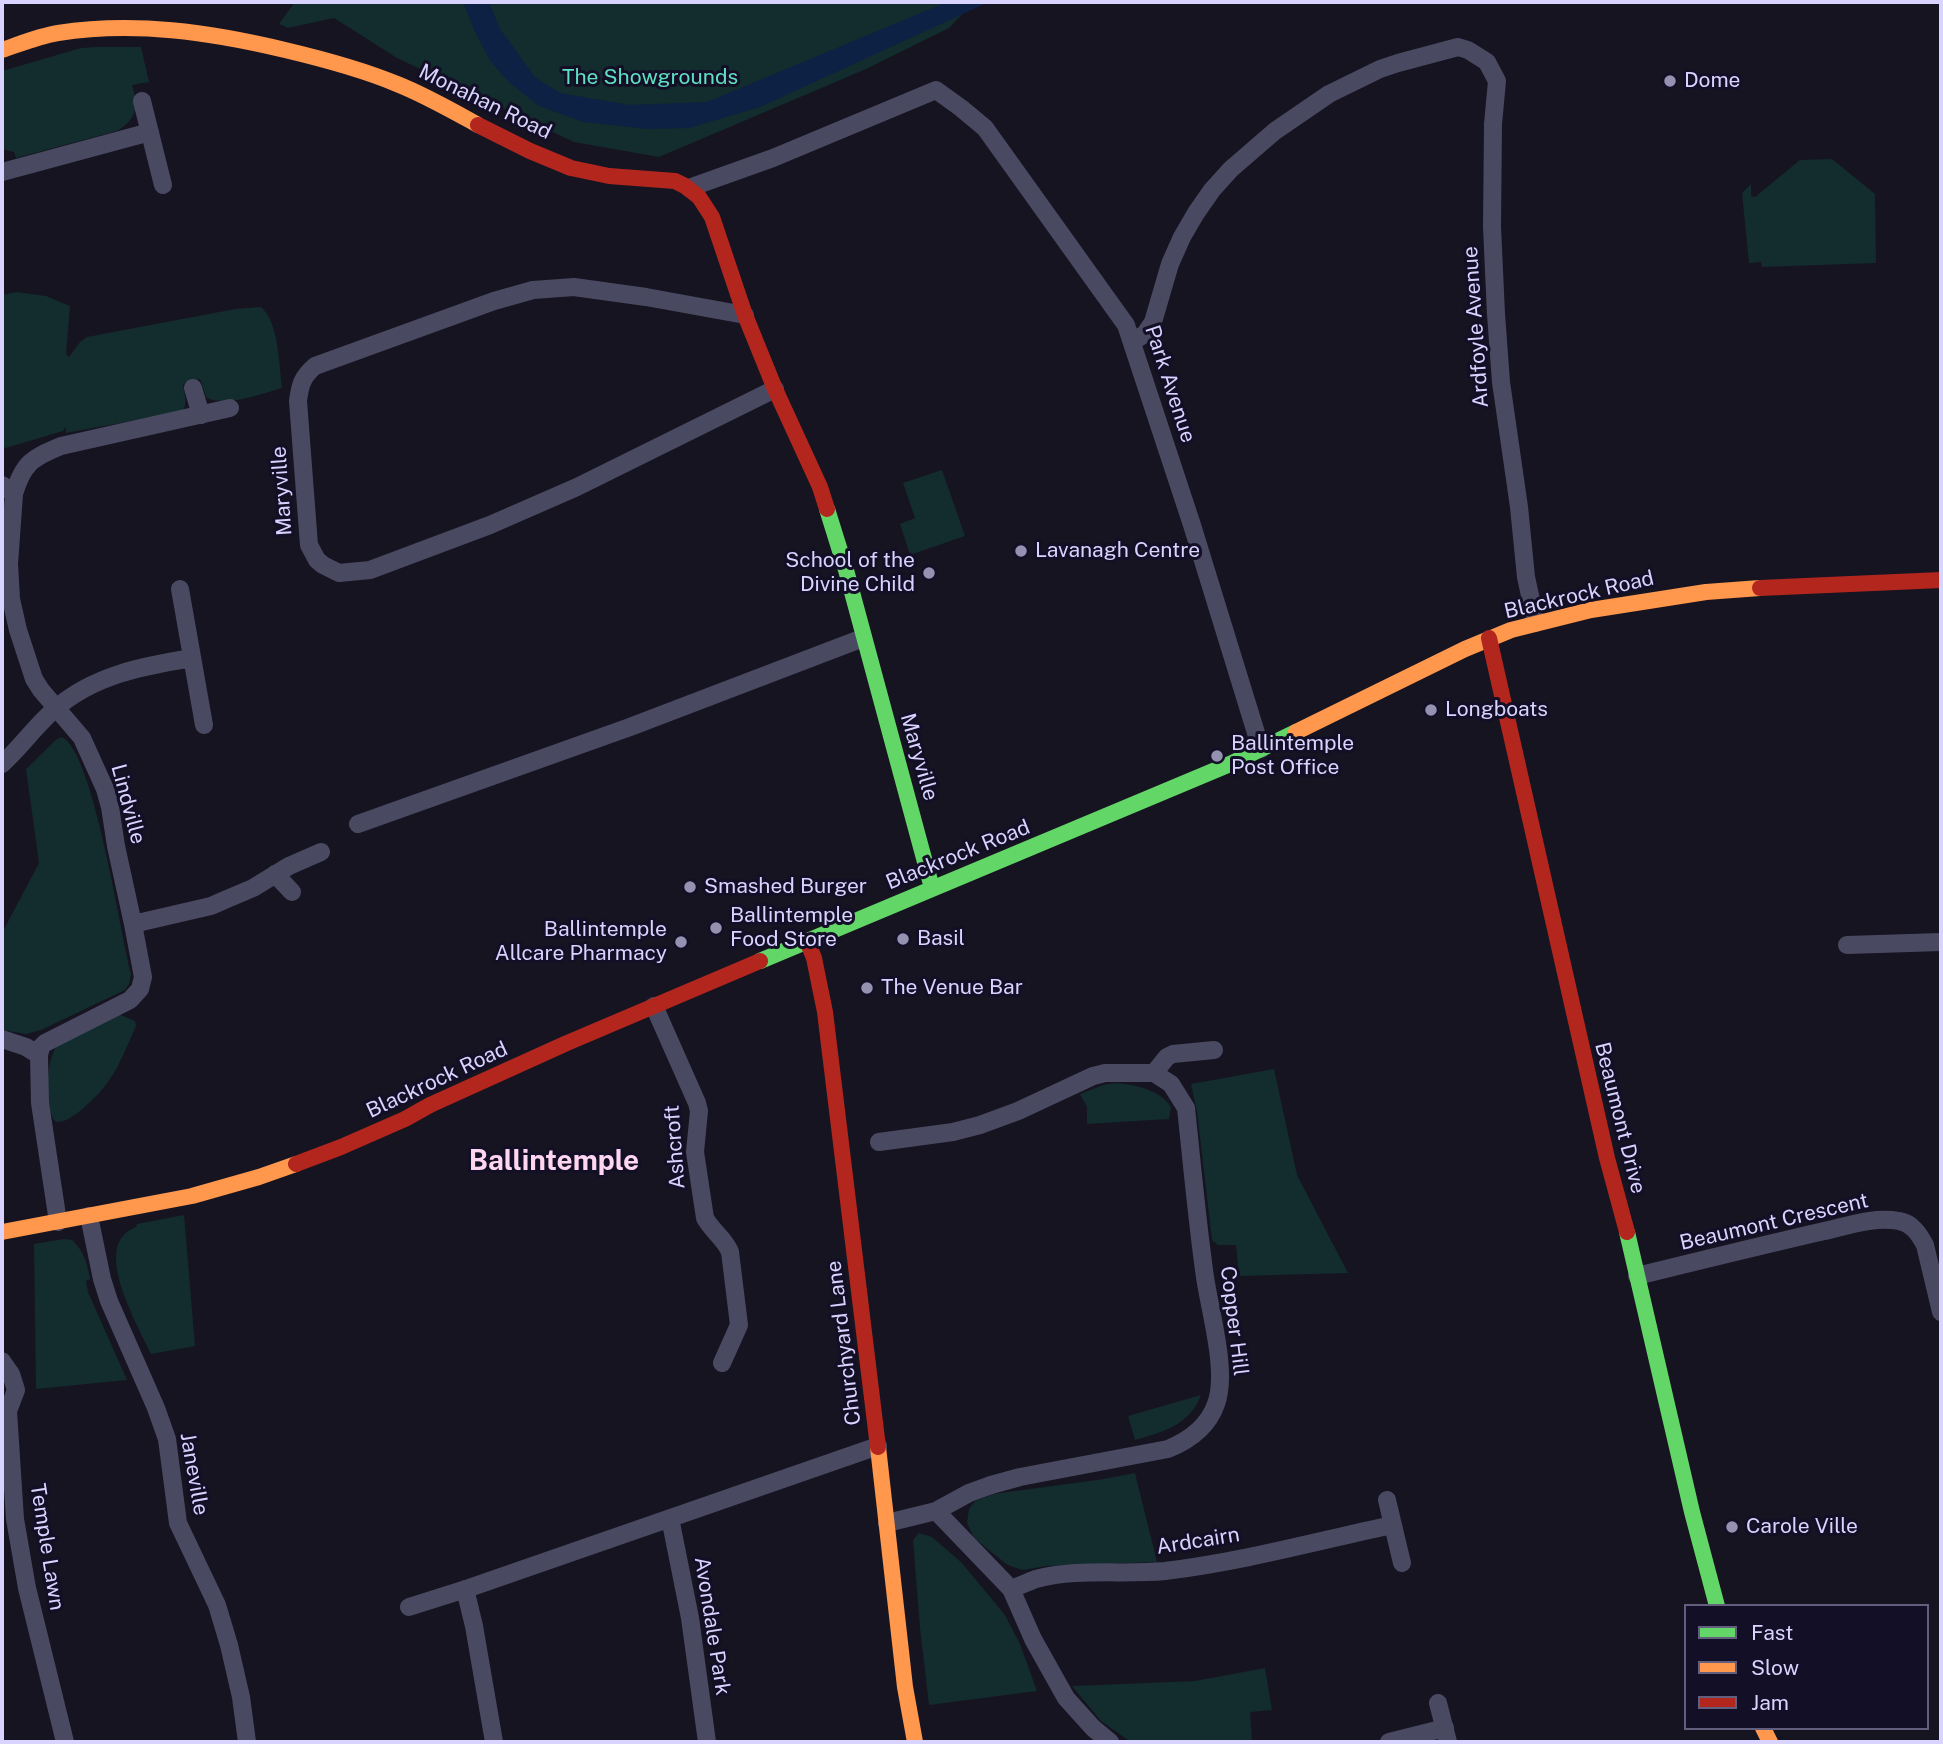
<!DOCTYPE html>
<style>
body{margin:0}
#map{position:relative;width:1943px;height:1744px;overflow:hidden;background:#161421;font-family:"Public Sans",sans-serif}
canvas{display:block}
.frame{position:absolute;inset:0;border:4px solid #d9d4ff;pointer-events:none}
.legend{position:absolute;left:1684px;top:1604px;width:245px;height:126px;box-sizing:border-box;background:#130f26;border:2px solid #625e7d;margin:0;padding:9px 12px;list-style:none;font-size:21px;color:#d9d4ff}
.legend li{display:flex;align-items:center;gap:14px;height:35px}
.legend b{width:35px;border:2px solid #625e7d}
</style>
<div id="map">
<canvas width="1943" height="1744"></canvas>
<div class="frame"></div>
<ul class="legend">
<li><b style="height:9px;background:#63d668"></b>Fast</li>
<li><b style="height:9px;background:#ff974d"></b>Slow</li>
<li><b style="height:9px;background:#b3261e"></b>Jam</li>
</ul>
</div>
<script>
const ctx = document.querySelector('canvas').getContext('2d');
ctx.lineJoin = 'round';
function paint(path, color) { ctx.fillStyle = color; ctx.fill(path, 'evenodd'); }
function stroke(path, color, width, dash) { ctx.strokeStyle = color; ctx.lineWidth = width; ctx.lineCap = dash ? 'butt' : 'round'; ctx.setLineDash(dash || []); ctx.stroke(path); }
function write(font, color, halo, rows, align = 'center') {
  ctx.font = font + ' "Public Sans",sans-serif'; ctx.lineWidth = 6; ctx.setLineDash([]); ctx.textBaseline = 'middle'; ctx.strokeStyle = halo; ctx.fillStyle = color; for (const [text, x, y, turn = 0] of rows) {
    ctx.save(); ctx.translate(x, y); ctx.rotate((+turn || 0) * Math.PI / 180); ctx.textAlign = isNaN(turn) ? turn : align; if (halo) ctx.strokeText(text, 0, 0); ctx.fillText(text, 0, 0); ctx.restore();
  }
}
const green = new Path2D(`
 M 295,2 L 974,2 L 949,28 L 866,69 L 659,157 L 574,142 L 397,58 L 334,18 L 288,28 L 279,24 Z
 M 97,47 L 141,47 L 149,82 L 132,85 C 139,106 137,119 117,131 L 16,158 L 14,152 L 5,150 L 2,147 L 2,71 L 81,48 Z
 M 1832,159 L 1875,194 L 1876,263 L 1762,267 L 1761,262 L 1749,263 L 1742,193 L 1751,184 L 1751,196 L 1755,197 L 1800,160 Z
 M 16,292 L 46,296 L 70,306 L 66,354 L 69,357 L 80,342 L 87,337 L 235,309 L 261,307 C 279,322 279,365 282,388 C 261,394 224,408 206,397 L 200,379 L 183,384 C 184,394 189,405 181,412 L 66,433 L 66,427 L 63,431 L 2,449 L 2,295 Z
 M 942,470 L 965,536 L 910,555 L 900,524 L 915,518 L 903,483 Z
 M 62,737 C 94,753 120,933 131,974 L 129,984 L 125,990 L 41,1030 L 26,1034 L 2,1030 L 2,933 L 39,863 L 26,769 L 57,739 Z
 M 114,1012 L 135,1021 L 136,1026 C 119,1064 114,1083 80,1111 C 71,1117 67,1122 56,1122 C 43,1109 46,1058 58,1044 Z
 M 1274,1069 L 1297,1175 L 1348,1273 L 1239,1276 L 1236,1245 L 1218,1245 L 1212,1240 L 1197,1112 L 1191,1084 Z
 M 1115,1083 C 1136,1085 1159,1089 1171,1107 L 1169,1119 L 1087,1124 L 1087,1107 L 1080,1094 L 1103,1085 Z
 M 184,1215 L 195,1346 L 151,1354 C 138,1325 89,1244 136,1227 L 137,1224 Z
 M 64,1239 L 72,1240 C 84,1251 87,1263 90,1279 L 86,1281 L 88,1292 L 127,1380 L 36,1389 L 34,1244 Z
 M 1201,1395 C 1190,1425 1163,1432 1135,1440 L 1128,1416 Z
 M 1135,1473 L 1157,1562 L 1046,1566 L 1023,1570 L 1010,1566 L 1005,1563 L 974,1538 L 967,1523 L 969,1509 L 975,1501 L 993,1494 L 1104,1479 Z
 M 919,1533 L 932,1537 L 961,1562 L 1005,1615 L 1020,1644 L 1037,1691 L 929,1705 L 920,1628 L 913,1540 Z
 M 1265,1668 L 1272,1710 L 1250,1712 L 1252,1742 L 1131,1742 L 1101,1721 L 1072,1686 L 1195,1681 Z`);
const water = new Path2D(`
 M 463,2 L 489,2 L 500,29 L 535,77 L 560,93 L 630,105 L 707,102 L 947,2 L 989,2 L 760,107 L 689,128 L 648,129 L 583,122 L 539,106 L 510,83 L 491,62 L 475,32 Z`);
const street = new Path2D(`
 M 142,101 L 163,185
 M 2,172 L 150,132
 M 689,188 L 773,158 L 936,90 L 961,108 L 985,128 L 1126,325 L 1192,525 L 1261,749
 M 745,315 L 646,297 L 574,287 L 533,290 L 494,301 L 315,366 C 302,377 300,385 298,401 L 309,545 L 317,560 L 323,565 L 339,573 L 370,570 L 490,525 L 577,487 L 775,389
 M 1133,341 L 1145,334 L 1153,322 L 1170,264 L 1182,237 L 1196,213 L 1212,190 L 1231,169 L 1275,131 L 1329,94 L 1380,69 L 1398,63 L 1458,47 L 1468,50 L 1487,62 L 1497,81 L 1493,124 L 1492,227 L 1496,314 L 1501,382 L 1519,507 L 1526,577 L 1536,623
 M 193,388 L 201,415
 M 2,485 L 14,494 C 23,463 32,458 61,446 L 230,408
 M 14,494 L 9,564 L 11,599 L 18,630 L 34,679 L 41,690 L 82,738 L 105,789 L 110,807 L 116,846 L 133,924
 M 180,589 L 204,725
 M 2,764 C 21,747 35,726 55,709 C 94,675 143,666 192,658
 M 358,824 L 630,727 L 863,638
 M 275,874 L 292,892
 M 1847,945 L 1941,942
 M 654,1006 L 697,1103 L 699,1111 L 695,1152 L 705,1218 C 712,1231 725,1239 730,1252 L 739,1325 L 722,1363
 M 2,1039 L 26,1047 L 39,1055 L 40,1103 L 58,1222
 M 39,1055 L 41,1047 L 45,1043 L 130,1000 L 140,989 L 143,977 L 133,924 L 211,906 L 227,899 L 253,888 L 289,866 L 321,852
 M 879,1142 L 953,1132 L 980,1125 L 1018,1111 L 1093,1076 L 1105,1073 L 1154,1073 L 1167,1057 L 1173,1054 L 1214,1050
 M 89,1216 L 102,1279 L 109,1301 L 156,1408 L 167,1439 L 178,1523 L 217,1605 L 229,1645 L 241,1697 L 247,1742
 M 1637,1276 C 1698,1261 1759,1246 1820,1232 C 1844,1227 1873,1216 1899,1221 C 1912,1223 1919,1234 1925,1245 L 1941,1312
 M 2,1361 L 11,1374 L 16,1390 L 8,1411 L 15,1519 L 27,1588 L 65,1742
 M 1387,1500 L 1402,1563
 M 936,1511 L 1011,1589 L 1033,1639 L 1066,1698 L 1093,1728 L 1110,1742
 M 670,1518 L 690,1618 L 707,1742
 M 887,1523 L 936,1511 L 969,1493 L 991,1485 L 1020,1477 L 1168,1449 C 1190,1440 1208,1427 1216,1404 C 1228,1372 1210,1312 1205,1277 C 1197,1221 1192,1164 1186,1108 L 1171,1084 L 1154,1073
 M 465,1589 L 474,1626 L 494,1742
 M 1011,1589 C 1019,1586 1028,1582 1036,1579 C 1077,1568 1123,1575 1165,1571 C 1241,1562 1318,1541 1392,1525
 M 409,1607 L 469,1588 L 878,1446
 M 1438,1703 L 1448,1742
 M 1389,1742 L 1445,1728`);
const fast = new Path2D(`
 M 827,509 L 846,570 L 932,888
 M 760,961 L 1230,764 L 1296,732
 M 1627,1232 L 1692,1512 L 1717,1606`);
const slow = new Path2D(`
 M 2,50 C 20,44 39,36 58,33 C 134,21 210,32 285,50 C 323,59 361,69 397,84 C 425,95 451,110 478,125
 M 1296,732 L 1465,649 L 1511,630 L 1591,610 L 1706,592 L 1760,588
 M 2,1232 L 192,1196 L 259,1177 L 296,1164
 M 878,1447 L 905,1687 L 915,1742
 M 1763,1728 L 1770,1742`);
const jam = new Path2D(`
 M 478,125 L 530,151 L 571,168 L 609,176 L 675,181 L 685,186 L 699,197 L 712,217 L 745,315 L 775,389 L 820,487 L 827,509
 M 1760,588 L 1941,580
 M 1489,638 L 1607,1158 L 1627,1232
 M 807,941 L 814,958 L 825,1012 L 878,1447
 M 296,1164 L 341,1147 L 405,1119 L 430,1105 L 567,1043 L 760,961`);
const markers = [
 [1670,81,7,"#9591b1"],
 [1021,551,7,"#9591b1"],
 [929,573,7,"#9591b1"],
 [1431,710,7,"#9591b1"],
 [1217,756,7,"#9591b1"],
 [690,887,7,"#9591b1"],
 [716,928,7,"#9591b1"],
 [903,939,7,"#9591b1"],
 [681,942,7,"#9591b1"],
 [867,988,7,"#9591b1"],
 [1732,1527,7,"#9591b1"]
];
const parkNames = [
 ["The Showgrounds",650,78]
];
const poiNames = [
 ["Dome",1684,81],
 ["Lavanagh Centre",1035,551],
 ["School of the",915,561,"right"],
 ["Divine Child",915,585,"right"],
 ["Longboats",1445,710],
 ["Ballintemple",1231,744],
 ["Post Office",1231,768],
 ["Smashed Burger",704,887],
 ["Ballintemple",730,916],
 ["Food Store",730,940],
 ["Ballintemple",667,930,"right"],
 ["Allcare Pharmacy",667,954,"right"],
 ["Basil",917,939],
 ["The Venue Bar",881,988],
 ["Carole Ville",1746,1527]
];
const streetNames = [
 ["Monahan Road",485,102,26],
 ["Ardfoyle Avenue",1476,327,-94],
 ["Park Avenue",1170,384,72],
 ["Maryville",282,491,-94],
 ["Blackrock Road",1579,595,-13],
 ["Maryville",919,757,74],
 ["Lindville",128,804,75],
 ["Blackrock Road",958,855,-22],
 ["Blackrock Road",437,1080,-25],
 ["Beaumont Drive",1620,1118,76],
 ["Ashcroft",675,1147,-94],
 ["Beaumont Crescent",1774,1222,-13],
 ["Copper Hill",1234,1321,83],
 ["Churchyard Lane",844,1343,-97],
 ["Janeville",194,1474,80],
 ["Ardcairn",1198,1541,-9],
 ["Temple Lawn",47,1547,81],
 ["Avondale Park",712,1626,81]
];
const districtNames = [
 ["Ballintemple",554,1161]
];
paint(green, '#132c2d');
paint(water, '#0d2144');
stroke(street, '#4a4962', 18);
stroke(fast, '#63d668', 16);
stroke(slow, '#ff974d', 16);
stroke(jam, '#b3261e', 16);
for (const [x, y, r, color] of markers) { const dot = new Path2D(); dot.arc(x, y, r, 0, 2 * Math.PI); ctx.fillStyle = color; ctx.fill(dot); stroke(dot, '#130f26', 2.5); }
write('21px', '#5fe0c0', '#130f26', parkNames);
write('21px', '#d9d4ff', '#130f26', poiNames, 'left');
write('21px', '#d9d4ff', '#130f26', streetNames);
write('bold 28px', '#ffd6f0', '#130f26', districtNames);
</script>
